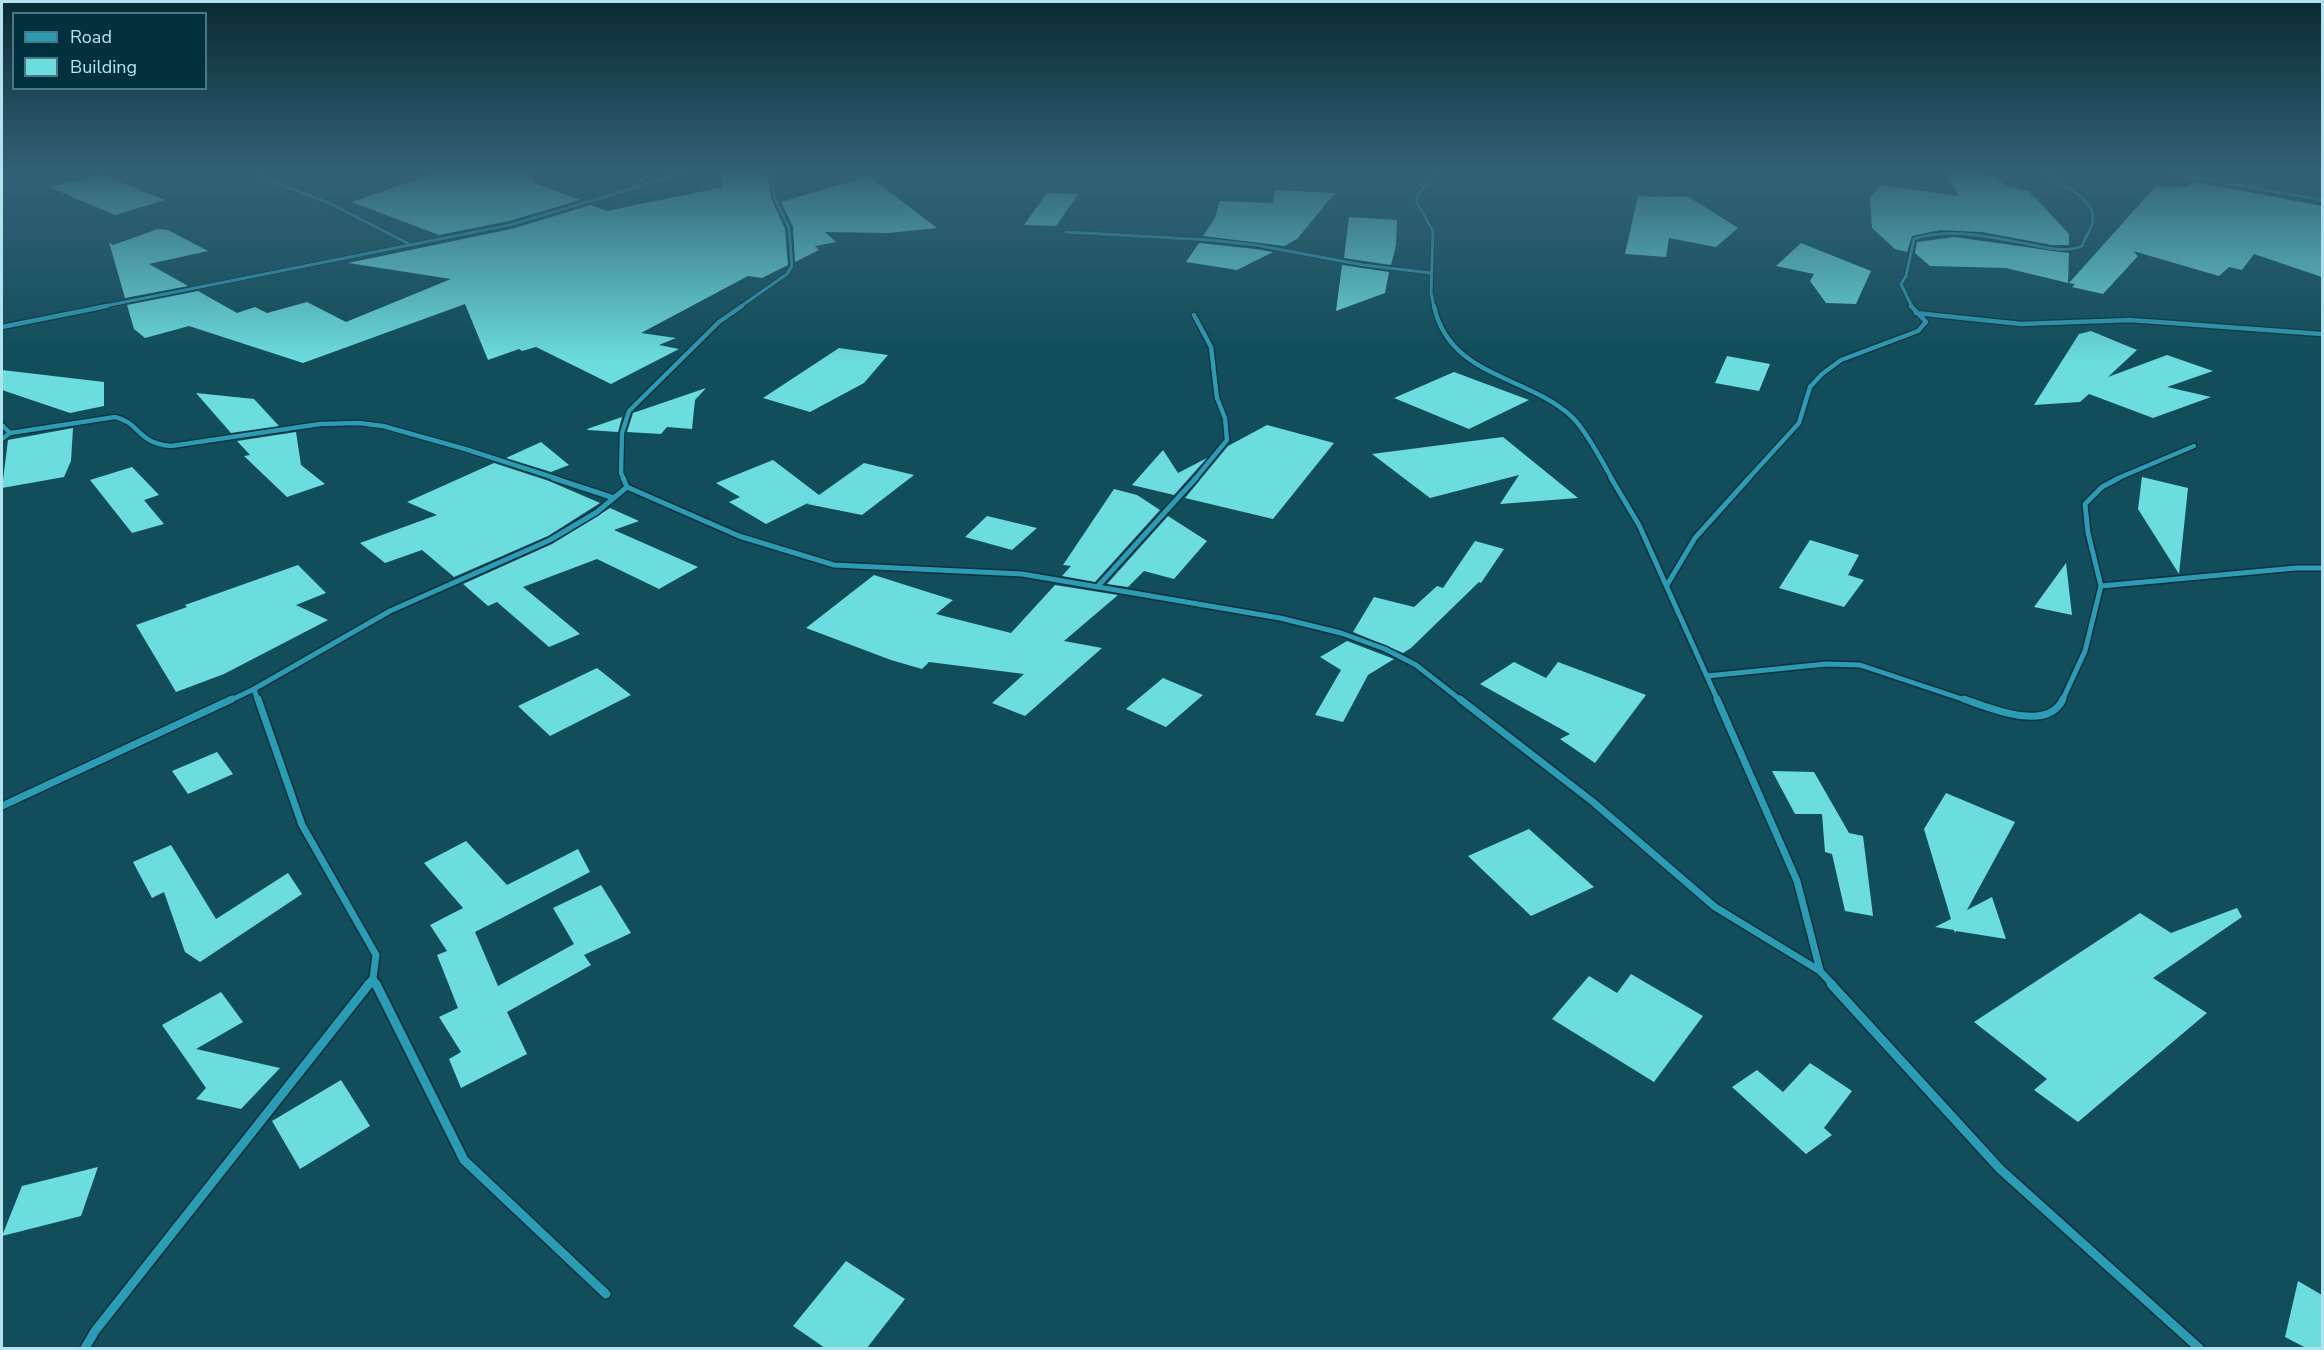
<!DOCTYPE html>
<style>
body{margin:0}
#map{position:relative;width:2324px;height:1350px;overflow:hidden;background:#114d5a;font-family:"Nunito Sans",sans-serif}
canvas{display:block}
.frame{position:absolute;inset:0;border:3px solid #b2e2ee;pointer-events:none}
.legend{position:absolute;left:12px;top:12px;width:195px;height:78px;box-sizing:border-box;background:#00313c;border:2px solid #477883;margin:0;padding:8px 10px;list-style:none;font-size:18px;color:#b2e2ee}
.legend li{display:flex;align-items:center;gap:12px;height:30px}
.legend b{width:30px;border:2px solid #477883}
</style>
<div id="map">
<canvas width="2324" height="1350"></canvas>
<div class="frame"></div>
<ul class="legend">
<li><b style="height:8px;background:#299db5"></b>Road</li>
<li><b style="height:16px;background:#6bddde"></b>Building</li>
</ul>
</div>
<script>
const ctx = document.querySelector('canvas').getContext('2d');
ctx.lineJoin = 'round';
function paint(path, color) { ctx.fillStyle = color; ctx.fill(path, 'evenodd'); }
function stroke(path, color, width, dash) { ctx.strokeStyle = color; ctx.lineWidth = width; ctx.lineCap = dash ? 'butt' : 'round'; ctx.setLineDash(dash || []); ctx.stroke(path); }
const building = new Path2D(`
 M 435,173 L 533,173 L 534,183 L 580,200 L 509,221 L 439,235 L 352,202 Z
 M 720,173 L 763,173 L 770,185 L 771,198 L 785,229 L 788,265 L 762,278 L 748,276 L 641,333 L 676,338 L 659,345 L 679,349 L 611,384 L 536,347 L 522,351 L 519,349 L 488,360 L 465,304 L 303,363 L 189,326 L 145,338 L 134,329 L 127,305 L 198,291 L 237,313 L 255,307 L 267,313 L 307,302 L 346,322 L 451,279 L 348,263 L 511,229 L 591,205 L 607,211 L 723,187 Z
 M 1946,173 L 1981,173 L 1984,176 L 1994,176 L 2006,186 L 2029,191 L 2069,234 L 2069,245 L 2052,245 L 1982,232 L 1940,230 L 1912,236 L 1907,252 L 1895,249 L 1872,228 L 1870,198 L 1881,185 L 1959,196 Z
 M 103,175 L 165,200 L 115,215 L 49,187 Z
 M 869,176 L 937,228 L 888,233 L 825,232 L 836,242 L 815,246 L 819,250 L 795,262 L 793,227 L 781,202 Z
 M 2196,182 L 2322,206 L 2322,277 L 2254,254 L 2242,270 L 2229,267 L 2219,276 L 2133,251 L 2138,256 L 2103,294 L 2072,287 L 2075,284 L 2069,283 L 2156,186 L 2186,187 Z
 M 1275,190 L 1335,193 L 1297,239 L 1284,246 L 1203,236 L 1215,218 L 1220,201 L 1273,203 Z
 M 1047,193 L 1078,194 L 1056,226 L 1024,225 Z
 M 1638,196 L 1689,197 L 1738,228 L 1716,247 L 1669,238 L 1666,257 L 1625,254 Z
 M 1349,217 L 1397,220 L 1396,245 L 1391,265 L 1344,258 Z
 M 158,229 L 168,230 L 208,251 L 149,264 L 188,286 L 125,298 L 109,242 L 113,245 Z
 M 1954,237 L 2069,253 L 2068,283 L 2006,268 L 1930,266 L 1915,253 L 1917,242 Z
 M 1199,243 L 1255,249 L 1273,252 L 1237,270 L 1186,262 Z
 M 1801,243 L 1871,271 L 1856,304 L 1826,303 L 1810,281 L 1814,274 L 1776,266 Z
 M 1342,265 L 1389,272 L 1385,293 L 1336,311 Z
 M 2091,331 L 2137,350 L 2108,377 L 2167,355 L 2213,371 L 2167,387 L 2211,397 L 2153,418 L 2089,394 L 2080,402 L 2034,405 L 2079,334 Z
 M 839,348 L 888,355 L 864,383 L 810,412 L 763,398 Z
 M 1727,356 L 1770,364 L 1759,391 L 1715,383 Z
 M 2,370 L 104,382 L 104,406 L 70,413 L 2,390 Z
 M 1454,372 L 1529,400 L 1469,429 L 1394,398 Z
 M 706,388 L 695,400 L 692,429 L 667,427 L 661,434 L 627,432 L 633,413 Z
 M 196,393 L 254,399 L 279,426 L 231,433 Z
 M 622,417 L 618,432 L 588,430 L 587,429 Z
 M 1267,425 L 1334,443 L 1273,519 L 1185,498 L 1228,446 Z
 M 73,428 L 71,461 L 64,477 L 2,488 L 8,440 Z
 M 296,432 L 301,465 L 325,484 L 287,497 L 244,456 L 250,455 L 237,441 Z
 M 1503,437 L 1578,498 L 1500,504 L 1519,475 L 1430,498 L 1372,454 Z
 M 541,442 L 569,465 L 551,472 L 506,458 Z
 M 1163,450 L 1178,473 L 1207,458 L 1174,495 L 1132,485 Z
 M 773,460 L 819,495 L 864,463 L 914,475 L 862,515 L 807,504 L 810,502 L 766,524 L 729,502 L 740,497 L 716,483 Z
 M 494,463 L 549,481 L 600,503 L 548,536 L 454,577 L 422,550 L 385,563 L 360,543 L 437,515 L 407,502 Z
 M 132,467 L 159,495 L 144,500 L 164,524 L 132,533 L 90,480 Z
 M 2142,477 L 2188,488 L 2179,574 L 2138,509 Z
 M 1114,489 L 1137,495 L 1160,510 L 1095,582 L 1062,576 L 1071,566 L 1063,565 Z
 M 610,508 L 639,521 L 614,530 L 698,567 L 659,589 L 597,559 L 523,587 L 580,634 L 549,647 L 497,602 L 488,606 L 463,584 L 552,544 Z
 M 987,516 L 1037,528 L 1012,550 L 965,537 Z
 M 1168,516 L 1207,541 L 1174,579 L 1144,571 L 1128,587 L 1107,584 Z
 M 1810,540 L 1859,555 L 1848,575 L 1864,580 L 1844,607 L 1779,588 Z
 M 1475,541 L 1504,549 L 1481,583 L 1479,582 L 1411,648 L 1403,653 L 1353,632 L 1374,597 L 1414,607 L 1437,586 L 1443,588 Z
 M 2066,563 L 2072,615 L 2034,607 Z
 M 298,565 L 326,593 L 296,605 L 328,620 L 224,674 L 176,692 L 136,625 L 187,607 L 185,605 Z
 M 874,575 L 953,600 L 936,614 L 1011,633 L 1055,585 L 1118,595 L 1064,641 L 1102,648 L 1025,716 L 992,703 L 1024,674 L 929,662 L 922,669 L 891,660 L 806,628 Z
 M 1347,641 L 1394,659 L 1368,675 L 1343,722 L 1315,715 L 1341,670 L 1320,657 Z
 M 1514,662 L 1546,678 L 1558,662 L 1646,695 L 1595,763 L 1560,739 L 1570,734 L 1480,684 Z
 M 597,668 L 631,695 L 550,736 L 518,706 Z
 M 1163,678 L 1203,695 L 1166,727 L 1126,709 Z
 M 217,752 L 233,774 L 188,794 L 172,771 Z
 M 1772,771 L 1814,772 L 1849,833 L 1863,836 L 1873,916 L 1845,911 L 1832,854 L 1825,852 L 1822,814 L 1795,814 Z
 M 1946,793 L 2015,822 L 1967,910 L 1992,897 L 2006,939 L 1956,931 L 1955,933 L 1954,930 L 1935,927 L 1951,919 L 1924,829 Z
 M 1529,829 L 1594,887 L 1531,916 L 1468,856 Z
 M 466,841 L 507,885 L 578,849 L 590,872 L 475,932 L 498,986 L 574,944 L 553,908 L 601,885 L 631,933 L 584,955 L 591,965 L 507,1012 L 527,1054 L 461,1088 L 449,1059 L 461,1052 L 439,1017 L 458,1008 L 437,955 L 447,951 L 430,925 L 463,908 L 424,863 Z
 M 171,845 L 216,919 L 288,873 L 302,894 L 200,962 L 185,952 L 164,892 L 152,898 L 133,862 Z
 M 2237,908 L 2242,917 L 2153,978 L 2207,1013 L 2078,1122 L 2034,1090 L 2047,1079 L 1974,1022 L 2140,913 L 2171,933 Z
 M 1631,974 L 1703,1016 L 1654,1082 L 1552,1019 L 1589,976 L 1617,993 Z
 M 221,992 L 243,1022 L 196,1049 L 280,1068 L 241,1109 L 196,1099 L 206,1088 L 162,1025 Z
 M 1810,1063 L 1852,1091 L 1824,1128 L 1832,1135 L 1806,1154 L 1732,1087 L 1757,1070 L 1783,1092 Z
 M 341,1080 L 370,1126 L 300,1169 L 272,1121 Z
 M 98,1167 L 81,1216 L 2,1236 L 22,1186 Z
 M 846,1261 L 905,1299 L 867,1348 L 825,1348 L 793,1326 Z
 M 2298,1281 L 2322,1295 L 2322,1348 L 2306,1348 L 2285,1337 Z`);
const streetFar4 = new Path2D(`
 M 259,173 L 260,177 L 329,203 L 411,245
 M 2169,173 L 2322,200
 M 1066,232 L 1210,240 L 1256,245 L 1363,265 L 1431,273
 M 100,307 L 510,225 L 684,173
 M 740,307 L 787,274 L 792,266 L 789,228 L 774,196 L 773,173
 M 1434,307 L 1431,293 L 1433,231 L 1417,203 L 1417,196 L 1435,173
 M 1912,307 L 1901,284 L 1906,276 L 1914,239 C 1949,228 1986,236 2022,243 C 2040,246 2064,254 2082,246 C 2085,237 2092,229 2093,220 C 2095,197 2058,183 2043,173`);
const streetFar3 = new Path2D(`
 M 1434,306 C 1449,377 1527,375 1572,417 C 1586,430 1603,463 1612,479
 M 1916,313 L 2021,324 L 2130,320 L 2322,334
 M 1194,315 L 1211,347 L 1217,398 L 1225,418 L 1227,440 L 1195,479
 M 2,327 L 107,306
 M 2,425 L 10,433
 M 2,439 L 10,433 L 115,417 C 141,423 136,443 171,446 L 320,424 L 359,423 L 383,426 L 465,449 L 558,479
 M 624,479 L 621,473 L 622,433 L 629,411 L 719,322 L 742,306
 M 1748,479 L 1799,423 L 1810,387 L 1822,374 L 1841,360 L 1918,331 L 1926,322 L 1911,306
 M 2116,479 L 2194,446`);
const streetFar2 = new Path2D(`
 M 553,478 L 614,498
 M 623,478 L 627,487 L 739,536 L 834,565 L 1022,574 L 1280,618 L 1341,633 L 1385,649 L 1416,665 L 1462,701
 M 1611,478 L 1639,525 L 1718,701
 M 1667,585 L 1695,538 L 1749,478
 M 1098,586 L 1196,478
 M 2101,586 L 2296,568 L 2322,568
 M 1707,676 L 1826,664 L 1860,665 L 1968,701
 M 254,689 L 258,701
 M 229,701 L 254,689 L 390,611 L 550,540 L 597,512 L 627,487
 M 2062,701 L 2085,651 L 2101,586 L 2088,533 L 2085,504 L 2102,487 L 2119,478`);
const streetFar1 = new Path2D(`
 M 258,699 L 302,825 L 376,955 L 373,978 L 367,985
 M 1460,699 L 1593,802 L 1715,907 L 1820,971 L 1833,985
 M 1717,699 L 1797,881 L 1820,970
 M 1964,699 C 1990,708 2048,733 2063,699
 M 2,806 L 232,699
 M 373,978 L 377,985`);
const street = new Path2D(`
 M 376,984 L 464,1160 L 606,1294
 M 1831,984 L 2000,1169 L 2199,1348
 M 85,1348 L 95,1331 L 369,984`);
paint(building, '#6bddde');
stroke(streetFar4, '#0e3038', 4.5);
stroke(streetFar3, '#0e3038', 7);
stroke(streetFar2, '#0e3038', 8);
stroke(streetFar1, '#0e3038', 10);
stroke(street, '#0e3038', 12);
stroke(streetFar4, '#299db5', 3);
stroke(streetFar3, '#299db5', 4.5);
stroke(streetFar2, '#299db5', 5);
stroke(streetFar1, '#299db5', 7);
stroke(street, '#299db5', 9);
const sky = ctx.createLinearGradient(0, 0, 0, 362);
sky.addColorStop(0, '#092a32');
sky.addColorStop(0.48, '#326276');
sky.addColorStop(1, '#32627600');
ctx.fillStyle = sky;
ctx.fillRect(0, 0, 2324, 362);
</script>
